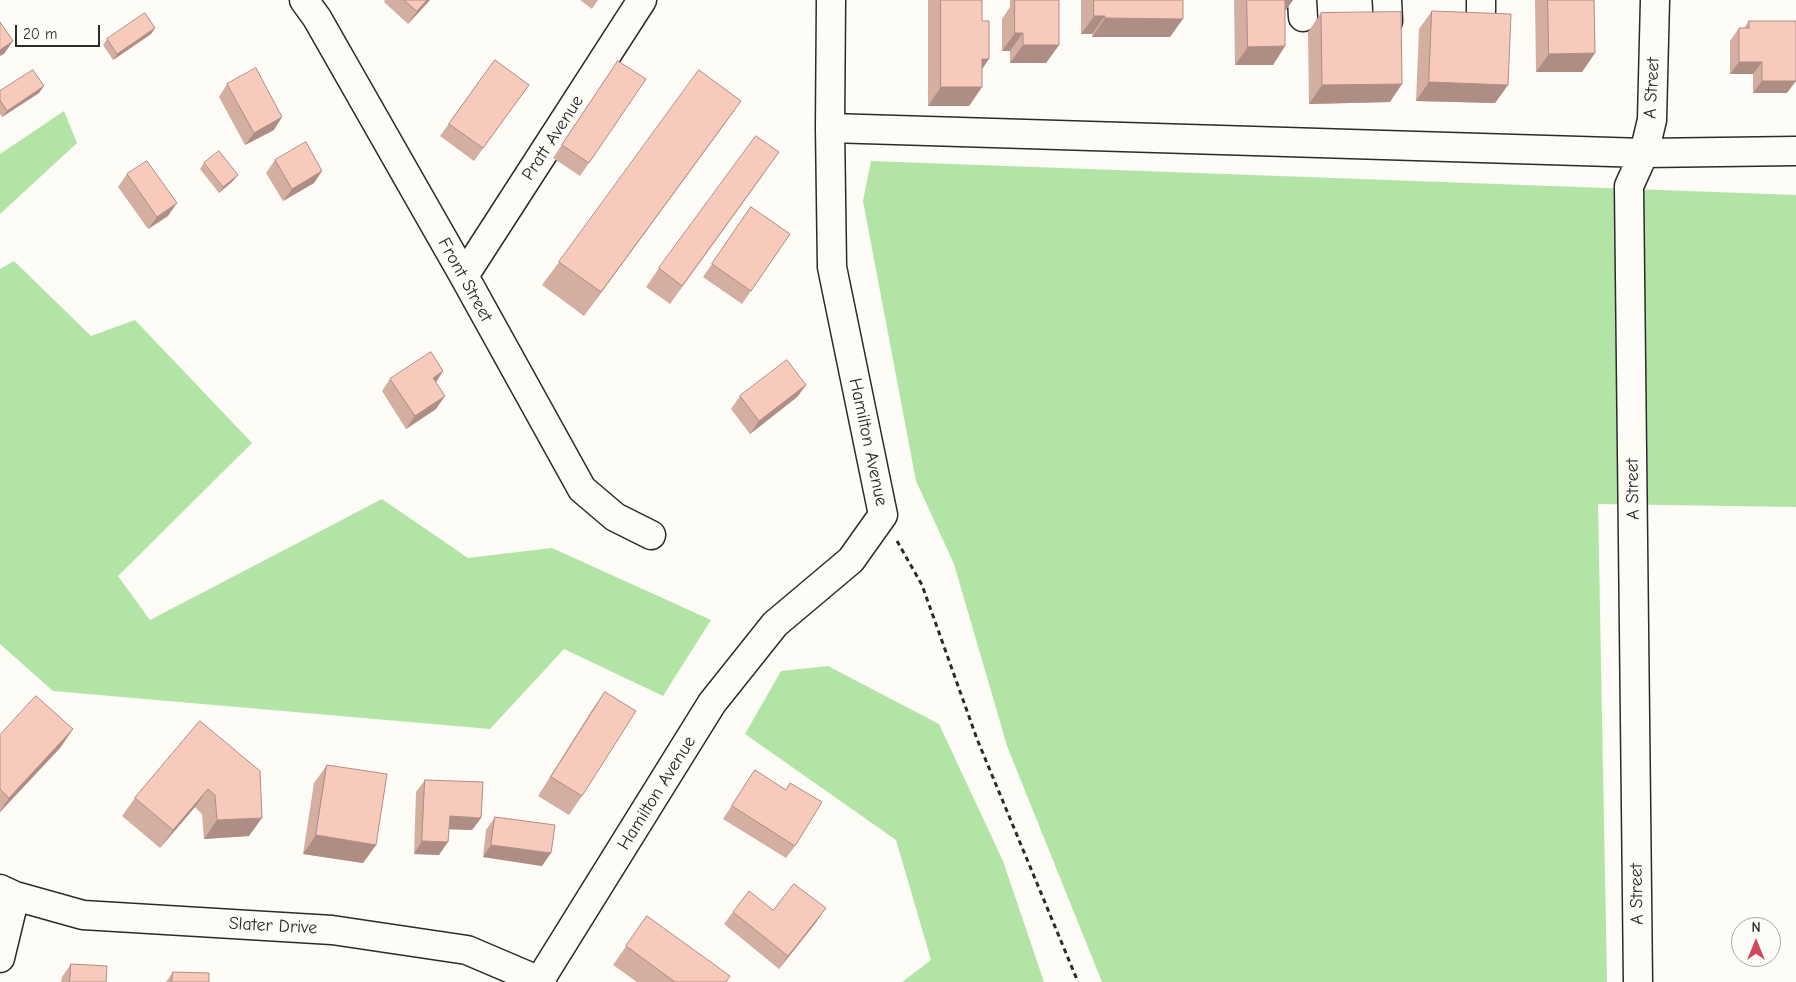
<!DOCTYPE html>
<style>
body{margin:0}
#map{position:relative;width:1796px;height:982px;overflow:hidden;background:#fdfcf7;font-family:"Comic Neue",sans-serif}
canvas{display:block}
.north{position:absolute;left:1731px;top:917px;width:50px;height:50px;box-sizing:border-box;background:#fdfcf7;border:1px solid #a9a8a5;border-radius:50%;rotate:0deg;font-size:14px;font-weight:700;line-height:20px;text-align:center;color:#2b2b2b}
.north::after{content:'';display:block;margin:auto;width:18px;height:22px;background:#d1495b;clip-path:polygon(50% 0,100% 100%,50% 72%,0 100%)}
.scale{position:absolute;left:15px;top:25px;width:85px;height:22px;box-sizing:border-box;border:2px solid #2b2b2b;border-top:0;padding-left:6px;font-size:15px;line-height:18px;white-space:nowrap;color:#2b2b2b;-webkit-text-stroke:4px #fdfcf7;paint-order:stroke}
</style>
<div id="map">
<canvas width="1796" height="982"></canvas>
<div class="north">N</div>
<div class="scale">20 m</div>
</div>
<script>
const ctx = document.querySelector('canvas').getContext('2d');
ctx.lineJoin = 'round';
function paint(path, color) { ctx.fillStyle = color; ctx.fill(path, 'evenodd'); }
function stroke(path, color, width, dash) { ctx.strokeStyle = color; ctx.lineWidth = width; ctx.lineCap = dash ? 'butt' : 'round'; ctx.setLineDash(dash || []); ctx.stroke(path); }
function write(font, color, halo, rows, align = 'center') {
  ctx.font = font + ' "Comic Neue",sans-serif'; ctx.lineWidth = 5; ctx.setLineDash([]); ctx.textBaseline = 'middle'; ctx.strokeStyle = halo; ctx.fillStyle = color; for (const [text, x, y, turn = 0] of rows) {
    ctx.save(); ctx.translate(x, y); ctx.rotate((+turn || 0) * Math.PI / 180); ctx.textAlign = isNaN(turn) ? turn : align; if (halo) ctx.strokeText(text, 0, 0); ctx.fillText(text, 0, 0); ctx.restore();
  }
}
const green = new Path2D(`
 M 64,111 L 77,143 L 0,214 L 0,154 Z
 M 871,161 L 1796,195 L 1796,507 L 1598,504 L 1607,982 L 1102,982 L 1007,746 L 954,564 L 916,481 L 863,201 Z
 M 14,261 L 91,336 L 135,320 L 252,443 L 118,576 L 150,620 L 382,499 L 468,558 L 552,548 L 711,620 L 663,696 L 564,649 L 490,729 L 53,691 L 0,644 L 0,269 Z
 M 828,666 L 939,724 L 1003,861 L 1044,982 L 902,982 L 931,960 L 896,840 L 745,734 L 781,671 Z`);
const path = new Path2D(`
 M 897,541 L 922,585 L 977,739 L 1078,982`);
const minor = new Path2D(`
 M 304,0 L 317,18 L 464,276 L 582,489 L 615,517 L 651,535
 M 1302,0 L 1303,17
 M 1387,0 L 1388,21
 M 1481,0 L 1481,13
 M 830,128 L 1644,153 L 1796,151
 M 464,276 L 642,0
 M 0,889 L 15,896 L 83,915 L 332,930 L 467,950 L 542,982
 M 0,958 L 15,896
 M 540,980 L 712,703 L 775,624 L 851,560 L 883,515 L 832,267 L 830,128 L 831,0
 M 1638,982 L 1629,186 L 1644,153 L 1652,120 L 1655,0`);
const wall = new Path2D(`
 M 385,0 L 430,0 L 408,24 L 384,2 Z
 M 580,0 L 598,0 L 592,9 Z
 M 928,0 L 982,0 L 982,87 L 969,106 L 928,106 Z
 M 1010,0 L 1059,0 L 1059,45 L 1046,63 L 1010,63 L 1010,51 L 1002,51 L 1002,19 L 1010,7 Z
 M 1081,0 L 1183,0 L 1170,37 L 1092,37 L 1092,34 L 1081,34 Z
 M 1234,0 L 1293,0 L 1285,11 L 1285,46 L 1273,65 L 1235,65 Z
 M 1535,0 L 1594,0 L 1595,53 L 1582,72 L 1536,72 Z
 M 1432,11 L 1508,85 L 1495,103 L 1416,101 L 1419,29 Z
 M 1321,13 L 1390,102 L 1309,104 L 1308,32 Z
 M 1749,21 L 1787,93 L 1753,93 L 1753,74 L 1730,74 L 1730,41 L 1739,28 L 1744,28 Z
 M 155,28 L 151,34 L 113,60 L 103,45 L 107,39 Z
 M 495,60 L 529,85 L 474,161 L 440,136 Z
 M 618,61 L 589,163 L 580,176 L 553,158 Z
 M 227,84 L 274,130 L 245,145 L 219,97 Z
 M 44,86 L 39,93 L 2,117 L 0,114 L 0,91 Z
 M 741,101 L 584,316 L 542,285 L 559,262 Z
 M 275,160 L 322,171 L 314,183 L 283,201 L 266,173 Z
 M 204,163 L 233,181 L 219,193 L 200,169 Z
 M 766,171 L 670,304 L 646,287 L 659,268 Z
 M 127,174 L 168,216 L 148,229 L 118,187 Z
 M 751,207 L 790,234 L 742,304 L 703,277 Z
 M 390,379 L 436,382 L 436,409 L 406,429 L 382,391 Z
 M 806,385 L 797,397 L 750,434 L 731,409 L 740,396 Z
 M 605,692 L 582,796 L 569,815 L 538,796 L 592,710 Z
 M 200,721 L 249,836 L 204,839 L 202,814 L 195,807 L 160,848 L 122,816 L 135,798 Z
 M 73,729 L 60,748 L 0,812 L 0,735 Z
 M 327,765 L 376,845 L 363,863 L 303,854 L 314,783 Z
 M 755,770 L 795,846 L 786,858 L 723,819 Z
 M 425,780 L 481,818 L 472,830 L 449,829 L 439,855 L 414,854 L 416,792 Z
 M 495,817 L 542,866 L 483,857 L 486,830 Z
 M 773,910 L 817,921 L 779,969 L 724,924 L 733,912 Z
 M 647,916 L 726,982 L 637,982 L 613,965 Z
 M 71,964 L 106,982 L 61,982 L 62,977 Z
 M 173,972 L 209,982 L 166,982 Z`);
const shadedWall = new Path2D(`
 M 427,0 L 430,0 L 408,24 L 417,11 Z
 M 1282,0 L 1293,0 L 1282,15 Z
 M 1094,16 L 1105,16 L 1092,34 L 1081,34 Z
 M 1105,18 L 1183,19 L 1170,37 L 1092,37 Z
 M 155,28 L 151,34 L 113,60 L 117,54 Z
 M 1015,33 L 1023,33 L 1010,51 L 1002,51 Z
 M 13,41 L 4,54 L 0,56 L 0,50 Z
 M 1023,45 L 1059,45 L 1046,63 L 1010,63 Z
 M 1285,46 L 1273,65 L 1235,65 L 1248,47 Z
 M 1595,53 L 1582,72 L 1536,72 L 1549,54 Z
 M 982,59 L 989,59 L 976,78 Z
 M 1739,62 L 1762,62 L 1753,74 L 1730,74 Z
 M 1762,81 L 1796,81 L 1787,93 L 1753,93 Z
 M 1429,82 L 1508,85 L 1495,103 L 1416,101 Z
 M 1402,84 L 1390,102 L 1309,104 L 1322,85 Z
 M 44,86 L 39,93 L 2,117 L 7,111 Z
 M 941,87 L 982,87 L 969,106 L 928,106 Z
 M 741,101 L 724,125 L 584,316 L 601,292 Z
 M 282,117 L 274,130 L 245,145 L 254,133 Z
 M 322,171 L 314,183 L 283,201 L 292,189 Z
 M 238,175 L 233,181 L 219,193 L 223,187 Z
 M 177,203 L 168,216 L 148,229 L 157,217 Z
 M 443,371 L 435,384 L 433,378 Z
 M 806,385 L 797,397 L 750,434 L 759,421 Z
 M 445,396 L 436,409 L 406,429 L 415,416 Z
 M 73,729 L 60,748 L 0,812 L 0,811 L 9,798 Z
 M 208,789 L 195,807 L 160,848 L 173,830 Z
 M 450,816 L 481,818 L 472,830 L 441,829 Z
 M 262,818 L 249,836 L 204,839 L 217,820 Z
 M 316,835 L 376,845 L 363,863 L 303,854 Z
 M 422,841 L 448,842 L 439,855 L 414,854 Z
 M 491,845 L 551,853 L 542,866 L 483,857 Z
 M 826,908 L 817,921 L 779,969 L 788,956 Z`);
const building = new Path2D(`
 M 404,0 L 427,0 L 417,11 Z
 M 941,0 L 982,0 L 982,21 L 989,21 L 989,59 L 982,59 L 982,87 L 941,87 Z
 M 1015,0 L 1059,0 L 1059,45 L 1023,45 L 1023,33 L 1015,33 Z
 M 1094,0 L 1183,0 L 1183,19 L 1105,18 L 1105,16 L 1094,16 Z
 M 1247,0 L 1285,0 L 1285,46 L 1248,47 Z
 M 1548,0 L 1594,0 L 1595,53 L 1549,54 Z
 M 1432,11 L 1511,14 L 1508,85 L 1429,82 Z
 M 1401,12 L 1402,84 L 1322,85 L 1321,13 Z
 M 145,13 L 155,28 L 117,54 L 107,39 Z
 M 1749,21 L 1796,21 L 1796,81 L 1762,81 L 1762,62 L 1739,62 L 1739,28 L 1749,28 Z
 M 0,22 L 13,41 L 0,50 Z
 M 495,60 L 529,85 L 483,148 L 449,124 Z
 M 618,61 L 646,79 L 589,163 L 562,145 Z
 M 256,68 L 282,117 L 254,133 L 227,84 Z
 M 33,70 L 44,86 L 7,111 L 0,100 L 0,91 Z
 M 699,70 L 741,101 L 601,292 L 559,262 Z
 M 756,136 L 779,152 L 682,286 L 659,268 Z
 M 306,142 L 322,171 L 292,189 L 275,160 Z
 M 219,151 L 238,175 L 223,187 L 204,163 Z
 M 147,161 L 177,203 L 157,217 L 127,174 Z
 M 751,207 L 790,234 L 751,291 L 712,264 Z
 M 431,352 L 443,371 L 433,378 L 445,396 L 415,416 L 390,379 Z
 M 787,360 L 806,385 L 759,421 L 740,396 Z
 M 605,692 L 636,711 L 582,796 L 551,777 Z
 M 36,696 L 73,729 L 9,798 L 0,789 L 0,735 Z
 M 200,721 L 260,771 L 262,818 L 217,820 L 215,795 L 208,789 L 173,830 L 135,798 Z
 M 327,765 L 387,774 L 376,845 L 316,835 Z
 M 755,770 L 786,790 L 790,783 L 822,802 L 795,846 L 732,806 Z
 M 425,780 L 483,782 L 481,818 L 450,816 L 448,842 L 422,841 Z
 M 495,817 L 555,825 L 551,853 L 491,845 Z
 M 794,884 L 826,908 L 788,956 L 733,912 L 749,891 L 773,910 Z
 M 647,916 L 730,976 L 726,982 L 675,982 L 626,946 Z
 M 71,964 L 107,966 L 106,982 L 70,982 Z
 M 173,972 L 209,973 L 209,982 L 172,982 Z`);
const streetNames = [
 ["A Street",1652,88,-87],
 ["Pratt Avenue",553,138,-57],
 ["Front Street",465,280,61],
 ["Hamilton Avenue",868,442,78],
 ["A Street",1633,489,-91],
 ["Hamilton Avenue",657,793,-58],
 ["A Street",1637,894,-91],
 ["Slater Drive",273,926,3]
];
paint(green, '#b2e4a5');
stroke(minor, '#2b2b2b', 31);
stroke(path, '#2b2b2b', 3, [5, 4]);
stroke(minor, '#fdfcf7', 28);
paint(wall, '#d5aea2');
paint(shadedWall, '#ae8d84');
paint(building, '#f8cabc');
stroke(building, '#ae8d84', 1);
write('18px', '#2b2b2b', '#fdfcf7', streetNames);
</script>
